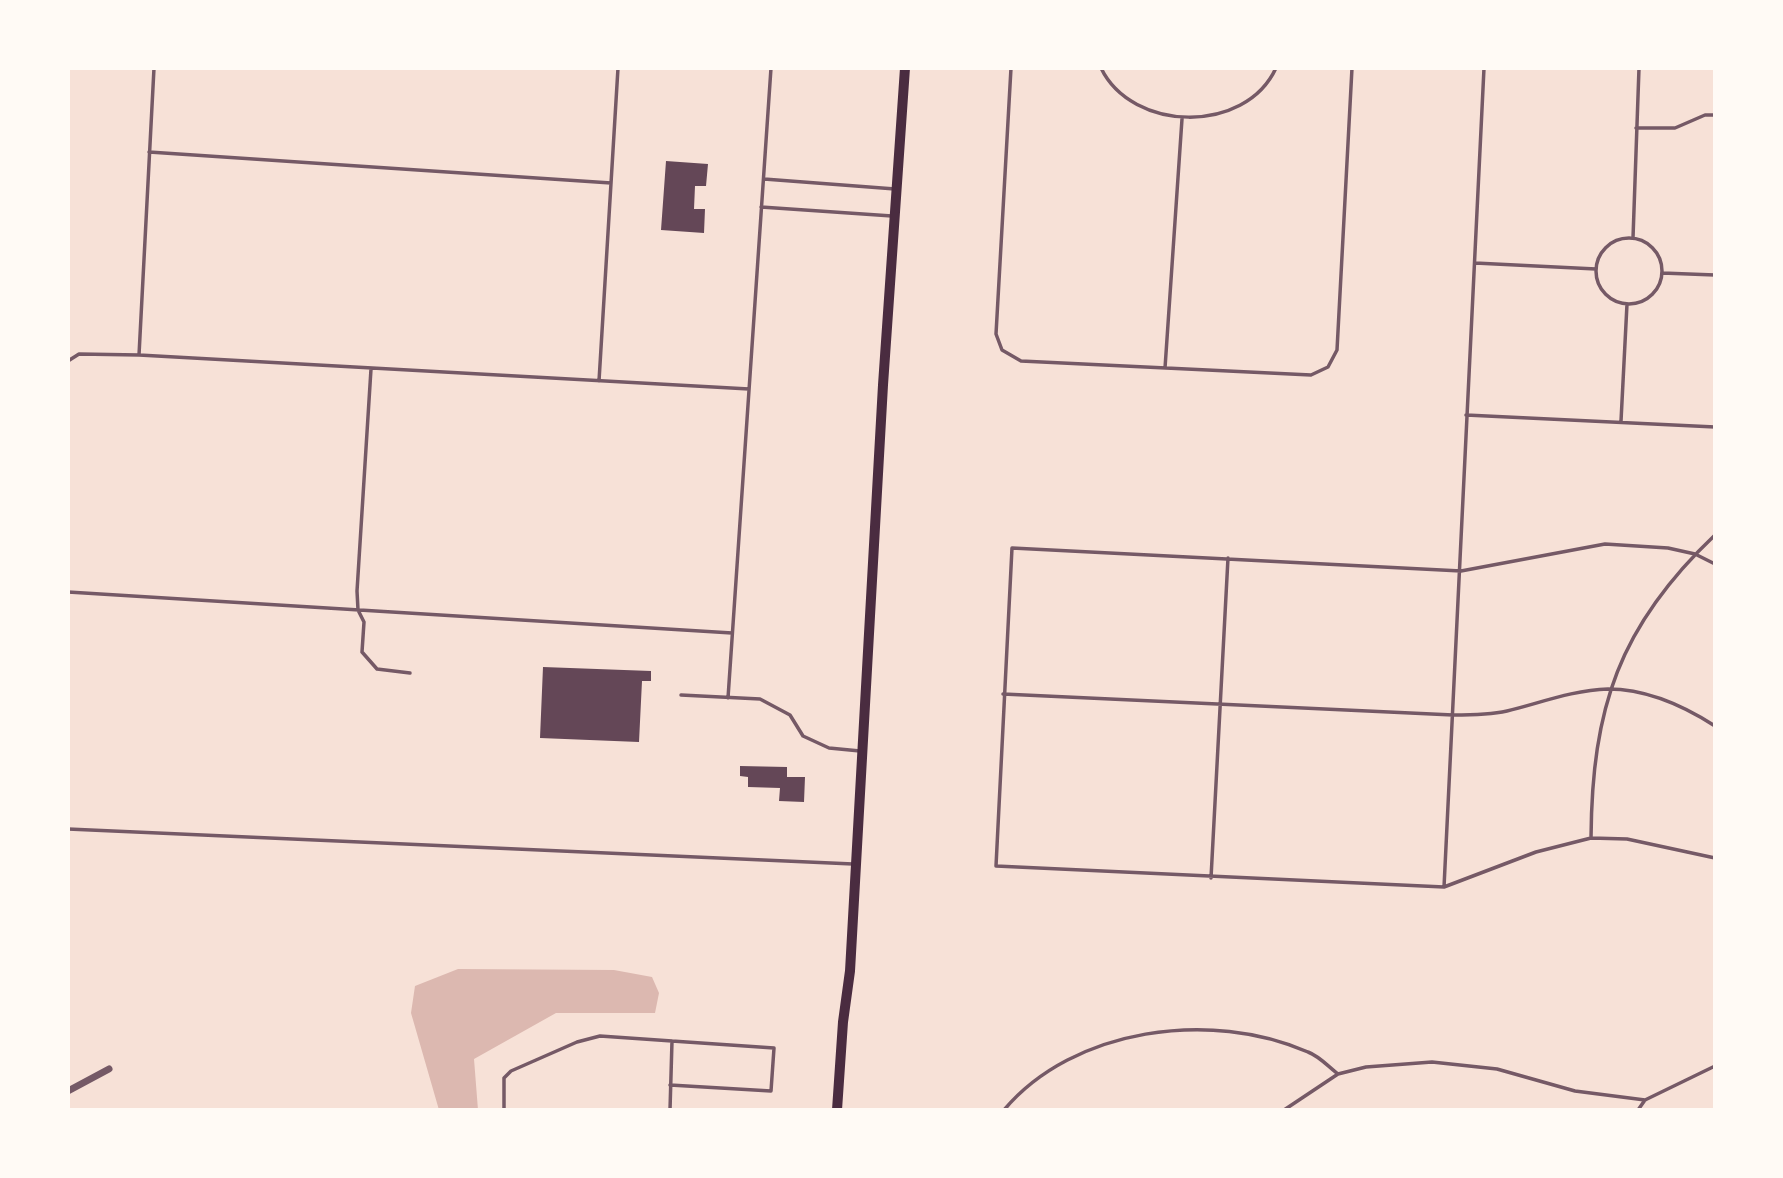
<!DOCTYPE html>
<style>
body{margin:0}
#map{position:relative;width:1783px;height:1178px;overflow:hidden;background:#f7e1d7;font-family:"Sofia Sans Condensed",sans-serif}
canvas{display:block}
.frame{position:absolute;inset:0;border:70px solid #fffaf5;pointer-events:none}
</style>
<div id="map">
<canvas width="1783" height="1178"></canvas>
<div class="frame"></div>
</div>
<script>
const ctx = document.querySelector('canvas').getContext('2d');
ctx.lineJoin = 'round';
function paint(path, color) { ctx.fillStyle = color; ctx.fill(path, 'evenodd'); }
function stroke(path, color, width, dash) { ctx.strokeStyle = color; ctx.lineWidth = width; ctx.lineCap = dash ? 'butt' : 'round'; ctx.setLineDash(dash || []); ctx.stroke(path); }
const water = new Path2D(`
 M 458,969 L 614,970 L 652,977 L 659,993 L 655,1013 L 556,1013 L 474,1059 L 478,1110 L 439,1110 L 411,1013 L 415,986 Z`);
const building = new Path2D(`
 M 666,161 L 708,164 L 706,186 L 695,186 L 694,209 L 705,209 L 704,233 L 661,230 Z
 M 543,667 L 651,671 L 651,681 L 642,681 L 639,742 L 540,738 Z
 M 740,766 L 787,767 L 787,777 L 805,777 L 804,802 L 779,801 L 780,788 L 748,787 L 748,777 L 740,776 Z`);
const service = new Path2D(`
 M 1011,68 L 996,334 L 1002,350 L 1021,361 L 1311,375 L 1328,367 L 1337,350 L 1352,68
 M 1101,68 C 1132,132 1245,135 1276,68
 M 1636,128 L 1675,128 L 1705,115 L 1715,115
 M 149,152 L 611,183
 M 764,179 L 895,189
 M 761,207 L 892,216
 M1596 271a33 33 0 1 1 66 0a33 33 0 1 1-66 0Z
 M 1633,238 L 1639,68
 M 1475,263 L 1596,269
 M 1662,273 L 1715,275
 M 139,355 L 154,68
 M 68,361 L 79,354 L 139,355 L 749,389
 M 1165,368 L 1182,119
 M 371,369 L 357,591 L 358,610 L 364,622 L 362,652 L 377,669 L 410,673
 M 599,381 L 618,68
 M 1466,415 L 1715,427
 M 1621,421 L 1627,304
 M 1715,564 L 1695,554 L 1668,548 L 1605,544 L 1461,571 L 1012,548 L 996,866 L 1444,887 L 1536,852 L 1591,838 L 1627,839 L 1715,858
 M 68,592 L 732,633
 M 1003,694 L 1453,715 C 1471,715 1489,715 1507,711 C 1540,703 1573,690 1608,689 C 1646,689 1684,706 1715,726
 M 681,695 L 760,699 L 790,715 L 803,736 L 829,748 L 860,751
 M 728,698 L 771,68
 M 68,829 L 853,864
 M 1591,838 C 1592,708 1619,626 1715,535
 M 1211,878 L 1228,558
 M 1444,887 L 1484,68
 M 670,1085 L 771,1091 L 774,1048 L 672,1041
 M 504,1110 L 504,1078 L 511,1071 L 577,1042 L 600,1036 L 672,1041 L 670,1110
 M 1004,1110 C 1073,1028 1211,1009 1308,1052 C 1319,1056 1329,1067 1338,1074 L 1366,1067 L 1432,1062 L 1497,1069 L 1575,1091 L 1645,1100
 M 1284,1110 L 1338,1074
 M 1638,1110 L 1645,1100 L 1715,1066`);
const minor = new Path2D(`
 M 68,1091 L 109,1069`);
const secondary = new Path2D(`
 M 837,1110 L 843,1022 L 850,971 L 883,385 L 905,68`);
paint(water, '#dcb8b0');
paint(building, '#644757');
stroke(service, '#755966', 3.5);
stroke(minor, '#755966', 7);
stroke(secondary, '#4a2c40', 10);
</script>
